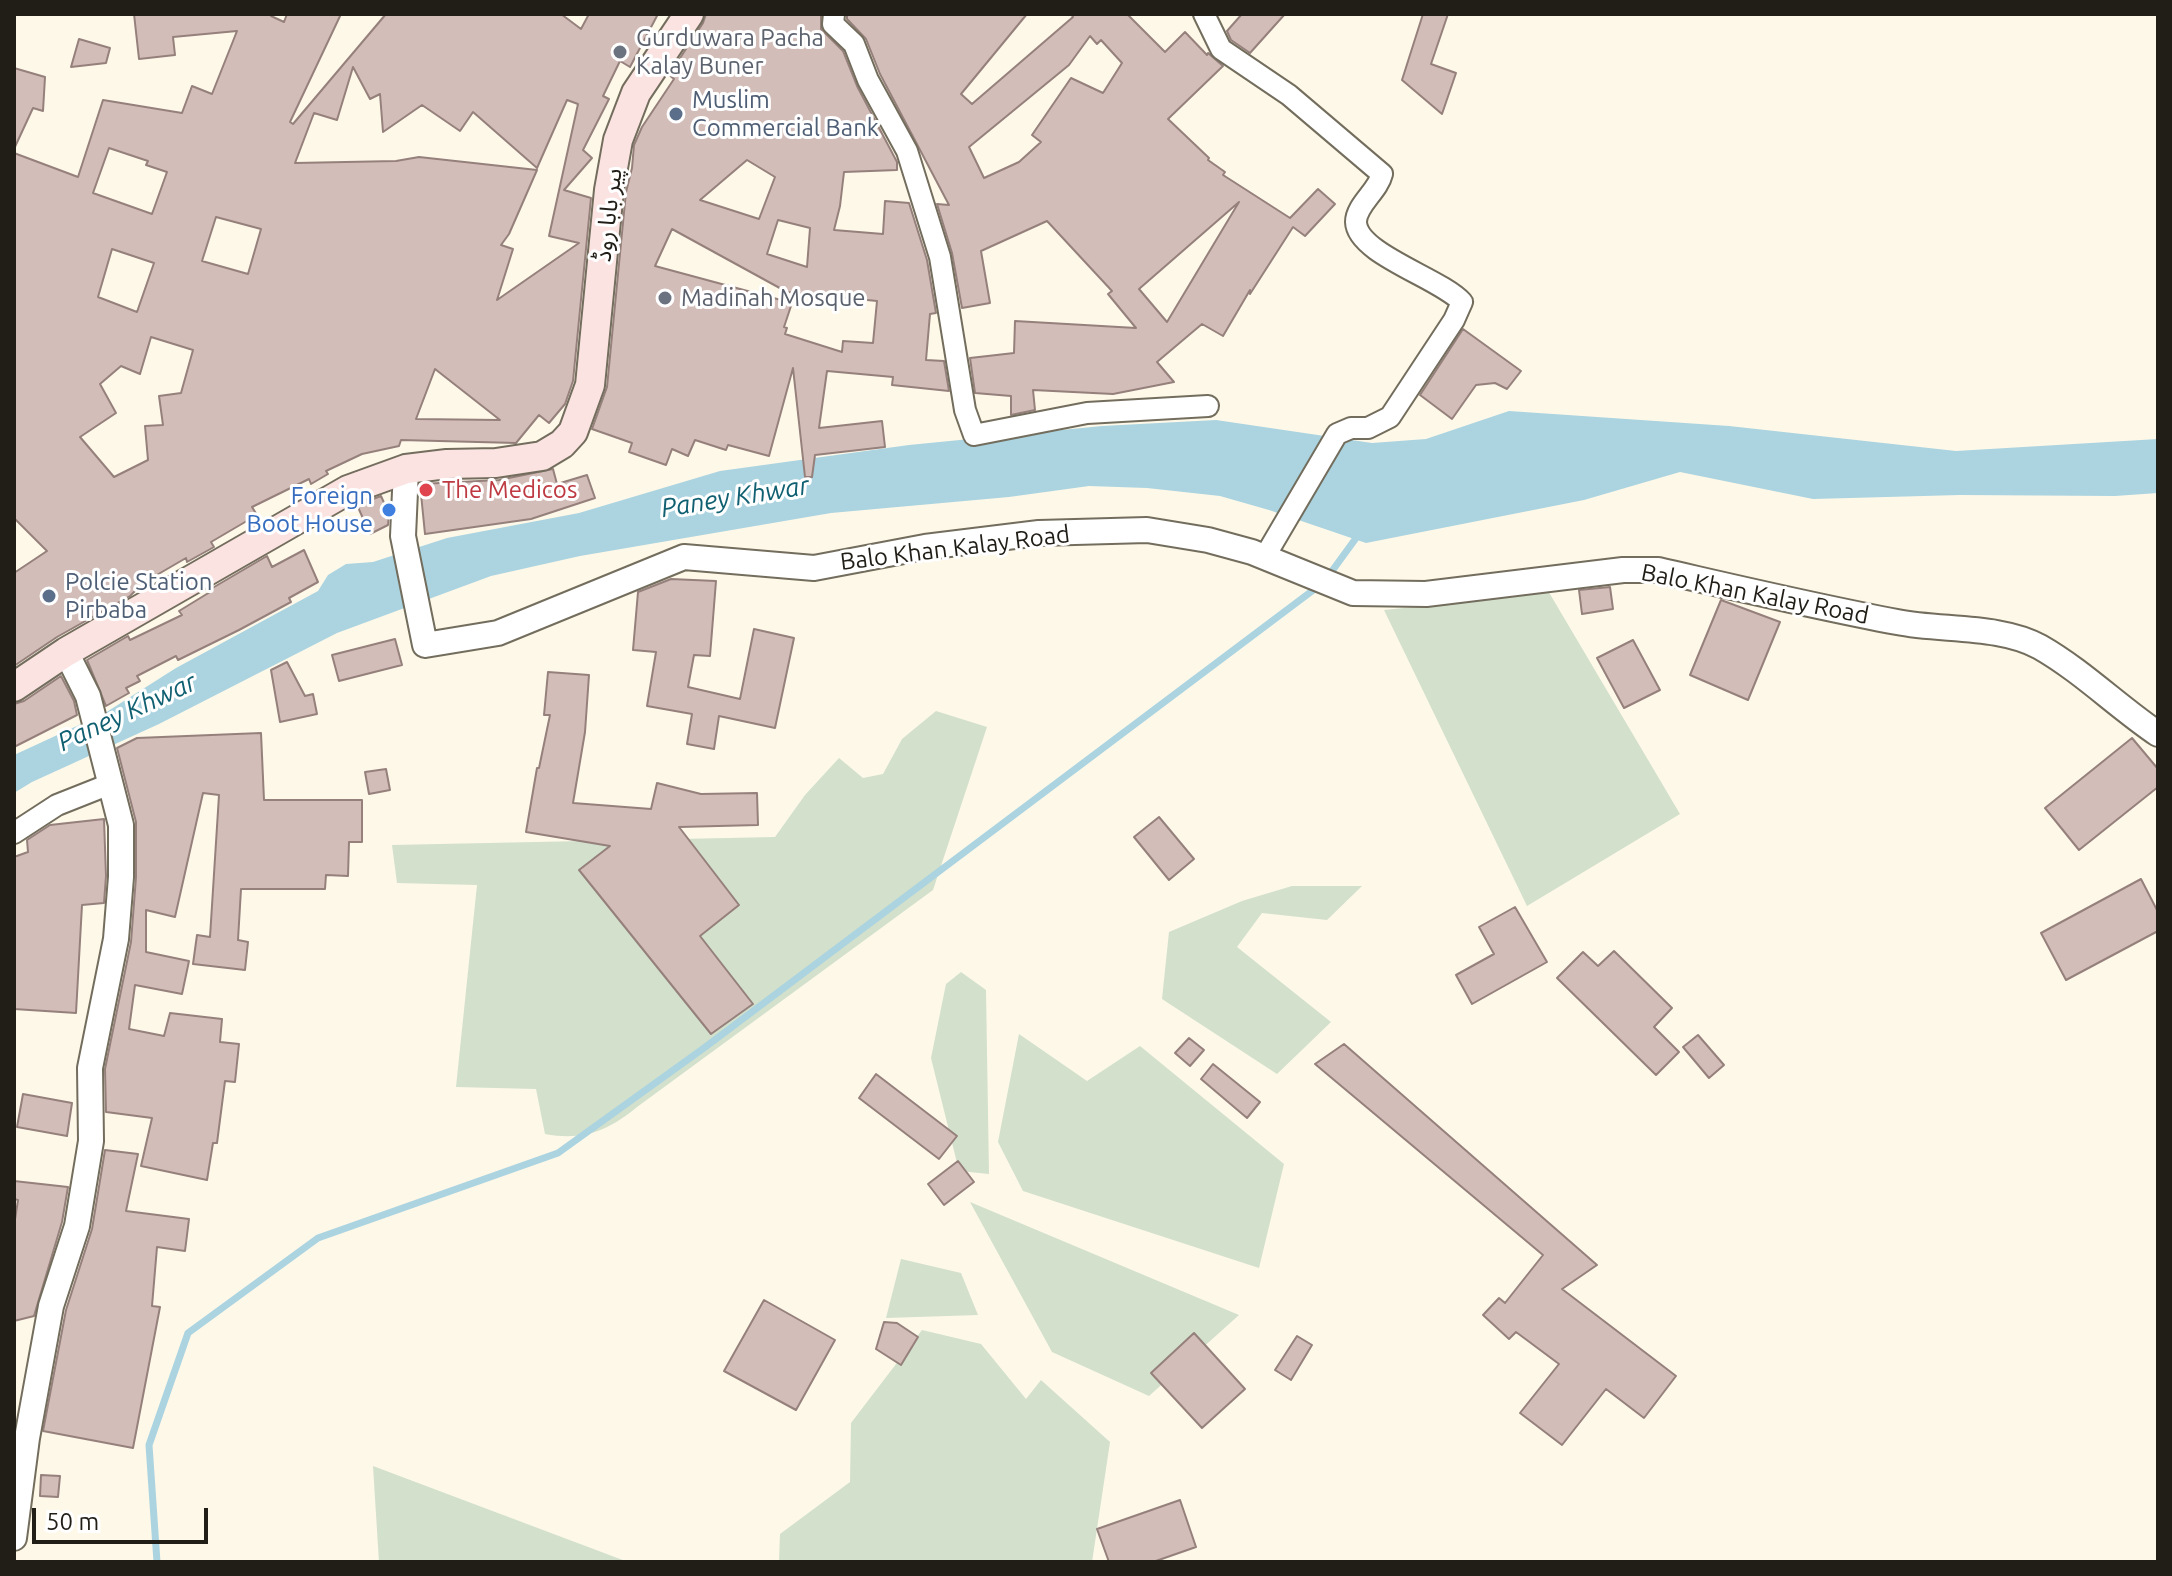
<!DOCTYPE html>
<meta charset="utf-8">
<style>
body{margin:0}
#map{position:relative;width:2172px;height:1576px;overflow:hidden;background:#fef8e9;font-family:Ubuntu,sans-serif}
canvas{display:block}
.frame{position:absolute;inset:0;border:16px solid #211e17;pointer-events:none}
.scale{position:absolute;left:32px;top:1508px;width:176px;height:36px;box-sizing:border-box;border:4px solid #211e17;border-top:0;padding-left:10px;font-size:24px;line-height:28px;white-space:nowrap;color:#211e17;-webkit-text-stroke:6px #fff;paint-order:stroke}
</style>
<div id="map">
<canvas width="2172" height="1576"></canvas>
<div class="frame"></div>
<div class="scale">50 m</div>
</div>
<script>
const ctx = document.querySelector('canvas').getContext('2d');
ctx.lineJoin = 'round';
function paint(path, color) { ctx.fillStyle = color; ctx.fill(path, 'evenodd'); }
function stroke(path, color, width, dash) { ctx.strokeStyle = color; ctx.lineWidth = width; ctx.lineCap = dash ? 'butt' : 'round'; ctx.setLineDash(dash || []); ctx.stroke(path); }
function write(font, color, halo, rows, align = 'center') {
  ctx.font = font + ' Ubuntu,"Noto Sans Arabic",sans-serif'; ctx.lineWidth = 6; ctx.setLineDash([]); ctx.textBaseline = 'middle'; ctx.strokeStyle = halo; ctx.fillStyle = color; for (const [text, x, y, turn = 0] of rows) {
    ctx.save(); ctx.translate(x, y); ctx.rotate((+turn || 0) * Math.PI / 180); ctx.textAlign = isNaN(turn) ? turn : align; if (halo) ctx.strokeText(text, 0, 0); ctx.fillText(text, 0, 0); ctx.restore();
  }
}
const green = new Path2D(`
 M 1544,584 L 1680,814 L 1527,906 L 1384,610 L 1434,605 Z
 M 936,711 L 987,727 L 933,890 L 637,1107 C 608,1131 583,1141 545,1134 L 536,1089 L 456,1087 L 477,885 L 397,883 L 392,845 L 775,837 L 805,795 L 839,758 L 863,778 L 883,774 L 902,739 Z
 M 1292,886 L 1362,886 L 1327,920 L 1262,913 L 1237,947 L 1331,1022 L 1277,1074 L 1162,999 L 1169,932 L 1242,901 Z
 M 961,972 L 986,990 L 989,1174 L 959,1171 L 931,1058 L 946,984 Z
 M 1019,1034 L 1087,1081 L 1140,1046 L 1284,1164 L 1259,1268 L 1023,1191 L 998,1142 Z
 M 970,1202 L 1239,1315 L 1149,1396 L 1052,1352 Z
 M 901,1259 L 961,1273 L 978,1315 L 886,1318 Z
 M 922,1330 L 981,1344 L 1026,1399 L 1041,1380 L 1110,1442 L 1092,1562 L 779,1562 L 780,1534 L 850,1482 L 851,1423 Z
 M 373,1466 L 628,1562 L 379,1562 Z`);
const water = new Path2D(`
 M 1509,411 L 1729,426 L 1956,451 L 2158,439 L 2158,493 L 2115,496 L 1960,495 L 1813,499 L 1680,472 L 1584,500 L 1366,543 L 1269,510 L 1220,496 L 1147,488 L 1089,486 L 1009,497 L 831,513 L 580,556 L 491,576 L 337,633 L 159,724 L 32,782 L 14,793 L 14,755 L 105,713 L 176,668 L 318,591 L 328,575 L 346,564 L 373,562 L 447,538 L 579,513 L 720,471 L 909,445 L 1102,426 L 1216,420 L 1372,443 L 1426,439 Z`);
const stream = new Path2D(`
 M 157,1562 L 149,1445 L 188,1333 L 318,1238 L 558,1153 L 704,1048 L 1324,582 L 1359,534`);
const building = new Path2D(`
 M 134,14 L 271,14 L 271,16 L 284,22 L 287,14 L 341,14 L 290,122 L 293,124 L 386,14 L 561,14 L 581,29 L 589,14 L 658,14 L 630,67 L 620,61 L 603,96 L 609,99 L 583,150 L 592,158 L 564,190 L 591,198 L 573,381 L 565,404 L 549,423 L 539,415 L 516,443 L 401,440 L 399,446 L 362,454 L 326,471 L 328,474 L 311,484 L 309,479 L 252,507 L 257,515 L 211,542 L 214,547 L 187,562 L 186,558 L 143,583 L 130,596 L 57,637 L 14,666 L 14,573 L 47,551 L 14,518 L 14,153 L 78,177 L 103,100 L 182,113 L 192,86 L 212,94 L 237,31 L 173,37 L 175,55 L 139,59 ZM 353,67 L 370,99 L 380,94 L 383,132 L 422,105 L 460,131 L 473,112 L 537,168 L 567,100 L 578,104 L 549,236 L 579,243 L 497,300 L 513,249 L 501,245 L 509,234 L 537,170 L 419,157 L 396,161 L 295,163 L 314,113 L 337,120 ZM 109,148 L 148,161 L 146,165 L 167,172 L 152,214 L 93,193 ZM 216,217 L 261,229 L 248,274 L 202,261 ZM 112,249 L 154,263 L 137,312 L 98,297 ZM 151,337 L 193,350 L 181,393 L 159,396 L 163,425 L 145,426 L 148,460 L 114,477 L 80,437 L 116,413 L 100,384 L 121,366 L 140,374 ZM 435,369 L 500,420 L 416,419 Z
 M 706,14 L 821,14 L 821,29 L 843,51 L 857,86 L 897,162 L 897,170 L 844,172 L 840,206 L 834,230 L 883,234 L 885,201 L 909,203 L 927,260 L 936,313 L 930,314 L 926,360 L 944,361 L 949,391 L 892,385 L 893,377 L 827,371 L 819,428 L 882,421 L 885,447 L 815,455 L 812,477 L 805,477 L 793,368 L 769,456 L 728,445 L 726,450 L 695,440 L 688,456 L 672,449 L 666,465 L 629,452 L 632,443 L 592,429 L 607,387 L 626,192 L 632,168 L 634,145 L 642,127 L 674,79 L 669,75 L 703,23 ZM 747,160 L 775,177 L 759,219 L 700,200 ZM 778,220 L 810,228 L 807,267 L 767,254 ZM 672,229 L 787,292 L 877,301 L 873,343 L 843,341 L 842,352 L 785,334 L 787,328 L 784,327 L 792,303 L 655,266 Z
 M 847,14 L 1027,14 L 961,94 L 972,104 L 1073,17 L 1071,14 L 1127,14 L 1165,52 L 1185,32 L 1207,55 L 1208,53 L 1223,66 L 1168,119 L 1209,158 L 1208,160 L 1225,172 L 1223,175 L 1290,218 L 1318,189 L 1335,204 L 1305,236 L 1293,227 L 1250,294 L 1250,290 L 1223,336 L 1202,324 L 1157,362 L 1174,382 L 1113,394 L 1033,390 L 1035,410 L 1011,415 L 1011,396 L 975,393 L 970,358 L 1014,353 L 1015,321 L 1136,328 L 1108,294 L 1112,291 L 1047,221 L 981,251 L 990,303 L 962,308 L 952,253 L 937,204 L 949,205 L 880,74 L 866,39 L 847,19 ZM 1090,36 L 1097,44 L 1101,40 L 1122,63 L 1103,93 L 1071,78 L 1032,135 L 1041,142 L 1019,162 L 984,178 L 969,147 L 1069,65 ZM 1239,202 L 1167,322 L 1139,289 Z
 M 1242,14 L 1285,14 L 1250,53 L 1231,40 L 1227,31 Z
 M 1423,14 L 1448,14 L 1431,64 L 1456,73 L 1442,114 L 1402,80 Z
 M 79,39 L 110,48 L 106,63 L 71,67 Z
 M 14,68 L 45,77 L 43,111 L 33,108 L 14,149 Z
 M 1463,329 L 1521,371 L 1507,389 L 1495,383 L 1476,385 L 1452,419 L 1420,395 Z
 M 553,469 L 557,484 L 587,475 L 595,498 L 531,519 L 425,534 L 420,484 L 499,480 Z
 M 381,496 L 389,514 L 388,525 L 370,534 L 357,505 Z
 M 304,550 L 318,582 L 289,598 L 291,602 L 239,630 L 178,660 L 176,656 L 137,676 L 140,681 L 126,688 L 129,693 L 106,706 L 87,660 L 128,636 L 130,640 L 182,615 L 179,611 L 210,592 L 209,590 L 267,556 L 272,567 Z
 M 671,579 L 716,581 L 710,656 L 694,655 L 688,687 L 740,699 L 754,629 L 794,638 L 775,728 L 719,716 L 714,749 L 687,744 L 692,714 L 647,706 L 656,652 L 633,650 L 638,592 Z
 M 1610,587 L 1613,609 L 1582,614 L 1579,590 Z
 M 1721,600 L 1780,622 L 1748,700 L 1690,675 Z
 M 395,639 L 402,665 L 339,681 L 332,655 Z
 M 1633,640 L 1660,690 L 1624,708 L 1597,658 Z
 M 287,662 L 305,696 L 313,694 L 317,714 L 280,722 L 271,670 Z
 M 548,672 L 589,675 L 585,732 L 573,803 L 651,809 L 657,783 L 701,794 L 757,793 L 758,825 L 679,827 L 739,905 L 700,936 L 753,1004 L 711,1034 L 579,870 L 610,846 L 526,832 L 537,768 L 539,768 L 550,715 L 544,715 Z
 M 61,676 L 74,701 L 77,715 L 14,747 L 14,704 L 24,701 Z
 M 261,733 L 264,800 L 362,800 L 362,842 L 349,842 L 348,876 L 326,875 L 325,889 L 241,889 L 238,940 L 248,942 L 245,970 L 193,964 L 197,935 L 210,937 L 219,795 L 203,793 L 175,917 L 146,910 L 146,952 L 189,961 L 182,994 L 135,985 L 129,1029 L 164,1036 L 170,1013 L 222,1019 L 220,1042 L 239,1044 L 235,1082 L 225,1081 L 217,1143 L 213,1143 L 207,1180 L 141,1166 L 152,1118 L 106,1112 L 105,1069 L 131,942 L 136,877 L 136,822 L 117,748 L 137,738 Z
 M 2132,738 L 2158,769 L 2158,787 L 2079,850 L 2045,808 Z
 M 386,769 L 390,790 L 369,794 L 365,772 Z
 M 1159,817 L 1194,859 L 1169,880 L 1134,837 Z
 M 104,819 L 106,876 L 104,903 L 82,905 L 76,1013 L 14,1009 L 14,857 L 28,852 L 27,840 L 50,825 Z
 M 2141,879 L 2158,912 L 2158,931 L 2066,980 L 2041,933 Z
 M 1515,907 L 1547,962 L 1472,1004 L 1456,975 L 1494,954 L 1479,927 Z
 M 1614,951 L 1672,1008 L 1654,1027 L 1679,1052 L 1656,1075 L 1557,978 L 1583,952 L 1598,966 Z
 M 1698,1035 L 1724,1065 L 1709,1078 L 1683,1047 Z
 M 1189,1038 L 1204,1050 L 1190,1066 L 1175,1053 Z
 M 1344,1044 L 1597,1265 L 1562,1289 L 1676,1376 L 1644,1418 L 1606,1389 L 1562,1445 L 1520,1413 L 1559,1364 L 1516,1332 L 1509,1339 L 1483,1315 L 1499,1298 L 1505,1303 L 1543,1255 L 1315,1064 Z
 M 1213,1064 L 1260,1102 L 1247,1118 L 1201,1079 Z
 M 876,1074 L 957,1136 L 939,1159 L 859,1098 Z
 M 23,1094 L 72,1103 L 67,1136 L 17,1127 Z
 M 105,1150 L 138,1154 L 126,1211 L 189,1219 L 185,1251 L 157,1247 L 152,1306 L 160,1307 L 133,1448 L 43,1431 L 66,1310 L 92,1229 Z
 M 958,1161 L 974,1182 L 944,1205 L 928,1184 Z
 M 14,1181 L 68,1187 L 62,1222 L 34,1316 L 14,1321 L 14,1226 L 18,1200 L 14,1199 Z
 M 764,1300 L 835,1340 L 796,1410 L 724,1371 Z
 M 884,1322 L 897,1323 L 918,1337 L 901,1365 L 876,1349 Z
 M 1194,1333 L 1245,1389 L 1202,1428 L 1151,1373 Z
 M 1297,1336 L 1312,1345 L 1291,1380 L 1275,1370 Z
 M 41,1475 L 60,1476 L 58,1497 L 40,1496 Z
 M 1180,1500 L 1196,1547 L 1153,1562 L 1109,1562 L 1097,1529 Z`);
const minor = new Path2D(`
 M 834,14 L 833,24 L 854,44 L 868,80 L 907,151 L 940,257 L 965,410 L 974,435 L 1087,413 L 1208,406
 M 1204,14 L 1221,49 L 1289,95 L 1382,174 C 1378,191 1356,205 1356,222 C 1357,254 1440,278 1462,302 L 1454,320 L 1390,417 L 1368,428 L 1351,428 L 1337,434 L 1264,558
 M 14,833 L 57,805 L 110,784`);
const tertiary = new Path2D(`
 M 406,469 L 403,536 L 425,645 L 498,633 L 684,557 L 814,568 L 925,547 L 1039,533 L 1147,530 L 1208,540 L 1252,552 L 1353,593 L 1426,594 L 1623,570 L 1658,570 C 1737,588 1817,607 1897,622 C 1942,631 2000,625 2040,647 C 2082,671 2118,707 2158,734
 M 14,1538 L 27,1438 L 51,1306 L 77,1226 L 91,1141 L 90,1068 L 116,939 L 121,877 L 121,825 L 88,696 L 66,652`);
const secondary = new Path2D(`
 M 14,687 L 66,652 L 348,490 L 406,469 L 447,464 L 496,463 L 542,456 L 562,444 L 573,432 L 590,385 L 609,190 L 618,140 L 636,93 L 689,14`);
const markers = [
 [620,52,8,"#6b7280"],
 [676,114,8,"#5c6f8a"],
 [665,298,8,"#6b7280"],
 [426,490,8,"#e0444e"],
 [389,510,8,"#3f7fe0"],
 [49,596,8,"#5c6f8a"]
];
const worshipNames = [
 ["Gurduwara Pacha",636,38],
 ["Kalay Buner",636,66],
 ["Madinah Mosque",681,298]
];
const serviceNames = [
 ["Muslim",692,100],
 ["Commercial Bank",692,128],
 ["Polcie Station",65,582],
 ["Pirbaba",65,610]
];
const streetNames = [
 ["پیر بابا روڈ",608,215,-83],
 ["Balo Khan Kalay Road",955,548,-7],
 ["Balo Khan Kalay Road",1755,594,11]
];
const healthNames = [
 ["The Medicos",442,490]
];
const shopNames = [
 ["Foreign",373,496],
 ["Boot House",373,524]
];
const waterNames = [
 ["Paney Khwar",735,497,-9],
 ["Paney Khwar",127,712,-25]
];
paint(green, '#d2e0cc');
paint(water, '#abd4e0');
stroke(stream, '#abd4e0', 7);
paint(building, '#d3bdb8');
stroke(building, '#95807c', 2);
stroke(minor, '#736d5d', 24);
stroke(tertiary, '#736d5d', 28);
stroke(secondary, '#736d5d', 32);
stroke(minor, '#fff', 20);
stroke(tertiary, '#fff', 24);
stroke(secondary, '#fbe3e2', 28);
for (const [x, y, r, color] of markers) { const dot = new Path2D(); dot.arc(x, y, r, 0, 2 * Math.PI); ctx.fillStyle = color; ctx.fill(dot); stroke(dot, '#fff', 3); }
write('24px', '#5b616d', '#fff', worshipNames, 'left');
write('24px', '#4e5e75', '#fff', serviceNames, 'left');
write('24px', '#211e17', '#fff', streetNames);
write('24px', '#be3a42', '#fff', healthNames, 'left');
write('24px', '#366cbe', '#fff', shopNames, 'right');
write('italic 26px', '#106072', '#fff', waterNames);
</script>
